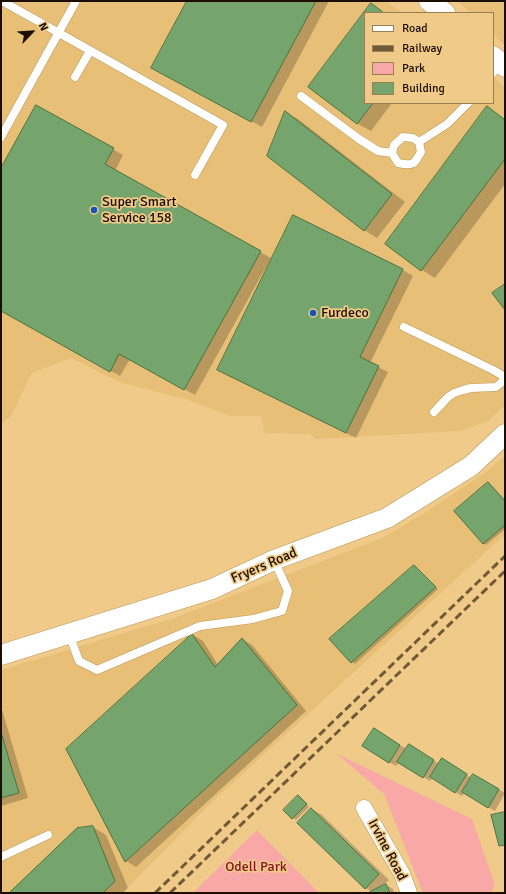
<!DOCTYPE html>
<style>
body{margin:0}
#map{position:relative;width:506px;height:894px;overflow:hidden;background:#efca89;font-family:Signika,sans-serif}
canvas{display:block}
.frame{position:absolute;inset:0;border:2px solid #1b0e00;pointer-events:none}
.legend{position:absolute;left:364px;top:12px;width:130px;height:92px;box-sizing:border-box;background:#efca89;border:1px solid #9a7f52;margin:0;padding:5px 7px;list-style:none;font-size:12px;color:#1b0e00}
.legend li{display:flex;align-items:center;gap:8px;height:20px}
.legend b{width:20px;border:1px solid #9a7f52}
.north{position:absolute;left:12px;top:12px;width:40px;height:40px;-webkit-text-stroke:3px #efca89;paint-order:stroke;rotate:65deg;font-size:11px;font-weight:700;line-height:16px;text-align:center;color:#1b0e00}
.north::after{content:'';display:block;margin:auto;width:14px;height:18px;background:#1b0e00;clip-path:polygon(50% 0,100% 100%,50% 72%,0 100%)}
</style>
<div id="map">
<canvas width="506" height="894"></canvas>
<div class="frame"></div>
<ul class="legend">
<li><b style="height:5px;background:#fff"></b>Road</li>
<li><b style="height:5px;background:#705a37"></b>Railway</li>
<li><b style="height:11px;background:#f8a8a6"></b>Park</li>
<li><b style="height:11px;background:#76a46d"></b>Building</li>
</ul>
<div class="north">N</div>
</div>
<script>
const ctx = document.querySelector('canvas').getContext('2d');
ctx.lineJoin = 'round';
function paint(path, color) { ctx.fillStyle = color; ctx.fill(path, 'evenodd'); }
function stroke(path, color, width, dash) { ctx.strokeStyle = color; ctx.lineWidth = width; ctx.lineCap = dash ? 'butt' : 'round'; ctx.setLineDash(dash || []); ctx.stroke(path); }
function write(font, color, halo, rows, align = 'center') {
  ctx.font = font + ' Signika,sans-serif'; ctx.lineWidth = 3.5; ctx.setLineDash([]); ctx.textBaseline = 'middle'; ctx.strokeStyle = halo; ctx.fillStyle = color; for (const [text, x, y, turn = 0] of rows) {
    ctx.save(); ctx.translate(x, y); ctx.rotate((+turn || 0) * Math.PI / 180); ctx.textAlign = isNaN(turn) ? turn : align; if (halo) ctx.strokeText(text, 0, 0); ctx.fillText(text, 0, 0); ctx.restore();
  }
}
const built = new Path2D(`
 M 1,1 L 385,1 L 403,13 L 365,13 L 365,103 L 493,103 L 493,76 L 505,88 L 505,405 L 488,421 L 460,431 L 315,439 L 310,434 L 265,433 L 261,416 L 231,416 L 185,399 L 119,382 L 71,358 L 32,373 L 11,416 L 1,424 Z
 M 457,1 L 505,1 L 505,46 L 493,34 L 493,13 L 471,13 Z
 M 505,456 L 505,534 L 213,801 L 122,893 L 1,893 L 1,670 L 177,617 L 382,538 L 423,514 L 483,474 Z`);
const green = new Path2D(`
 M 337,754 L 472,819 L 495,885 L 491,893 L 423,893 L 384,794 Z
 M 257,830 L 319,893 L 193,893 Z`);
const shadow = new Path2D(`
 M 188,1 L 329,1 L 262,127 L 162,73 Z
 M 365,14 L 365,103 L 392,103 L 371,131 L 358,124 L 310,87 Z
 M 36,106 L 123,155 L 115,171 L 271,258 L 195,395 L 130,359 L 120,376 L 1,310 L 1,170 Z
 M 487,108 L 505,119 L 505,184 L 435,278 L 422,270 L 386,244 Z
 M 285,112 L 298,119 L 405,202 L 377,238 L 364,230 Z
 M 294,217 L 403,270 L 413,276 L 370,363 L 388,372 L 356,438 L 229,375 Z
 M 488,483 L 491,485 L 505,500 L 505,529 L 486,545 L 483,543 Z
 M 414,566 L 417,568 L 438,589 L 355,664 L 352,662 Z
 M 193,635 L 203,641 L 218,665 L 242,639 L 252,645 L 306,711 L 136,867 L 126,861 L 67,749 Z
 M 1,706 L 28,798 L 1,806 Z
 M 396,743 L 407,749 L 416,749 L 439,764 L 442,760 L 472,778 L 473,775 L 505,793 L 495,811 L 464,793 L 462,796 L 432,778 L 430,781 L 399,762 L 396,766 L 389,762 Z
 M 298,796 L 301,798 L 309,807 L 296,820 L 293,818 L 285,810 Z
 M 312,809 L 322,815 L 389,880 L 381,887 L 386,885 L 393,889 L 394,893 L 372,893 L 373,892 L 365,888 Z
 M 93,827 L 106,835 L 128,888 L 123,893 L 10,893 Z`);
const building = new Path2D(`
 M 187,1 L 316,1 L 251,122 L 151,68 Z
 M 371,3 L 384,13 L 365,13 L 365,103 L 373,103 L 357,124 L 308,87 Z
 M 36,105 L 114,148 L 105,164 L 261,251 L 184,390 L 119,354 L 110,372 L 1,311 L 1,168 Z
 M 487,106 L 505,120 L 505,159 L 421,271 L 385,244 Z
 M 285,111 L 392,194 L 364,231 L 267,156 Z
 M 293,215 L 403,269 L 360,357 L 379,366 L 346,433 L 217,370 Z
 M 505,284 L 505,310 L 492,293 Z
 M 488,482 L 505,501 L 505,525 L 483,544 L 454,511 Z
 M 414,565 L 436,587 L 351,663 L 329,639 Z
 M 192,634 L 215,667 L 242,638 L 297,705 L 125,862 L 66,749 Z
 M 374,728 L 400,745 L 389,763 L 362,746 Z
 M 1,732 L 19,793 L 1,798 Z
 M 409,744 L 434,760 L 423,778 L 397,762 Z
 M 442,758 L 467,774 L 455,793 L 430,777 Z
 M 473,774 L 499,789 L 488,808 L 462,792 Z
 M 298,795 L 307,804 L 292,819 L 283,810 Z
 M 311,808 L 379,874 L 365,889 L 297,823 Z
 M 505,812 L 505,845 L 499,846 L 491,815 Z
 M 93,826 L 115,881 L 103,893 L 9,893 L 77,828 Z
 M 386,884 L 390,893 L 371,893 L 370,892 Z`);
const service = new Path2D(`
 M 2,1 L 223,125 L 195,175
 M 493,73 L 501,63
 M 75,77 L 90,51
 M 301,96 L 359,139 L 378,151 L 392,153
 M 1,137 L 76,1
 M 403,137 L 413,138 L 419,142 L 421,152 C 414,165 413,166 398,163 L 392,153 L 394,145 Z
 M 419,142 L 447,124 L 468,103
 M 404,327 L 493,370 L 505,377
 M 434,412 L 448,397 L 454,393 L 463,390 L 471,388 L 496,387 L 501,383 L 505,378
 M 69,634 L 79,661 L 97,670 L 200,626 L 253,619 L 282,611 L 288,591 L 274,560
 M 1,857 L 48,835`);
const minor = new Path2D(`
 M 364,808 L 402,874 L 409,893`);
const tertiary = new Path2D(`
 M 429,1 L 445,13
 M 493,56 L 505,67
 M 1,655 L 212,589 L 274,560 L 387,518 L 471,466 L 505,434`);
const rail = new Path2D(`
 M 155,893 L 505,556
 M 170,893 L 505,571`);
const markers = [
 [94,210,4,"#1554bf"],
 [313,313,4,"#1554bf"]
];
const poiNames = [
 ["Super Smart",102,202],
 ["Service 158",102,218],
 ["Furdeco",321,313]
];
const streetNames = [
 ["Fryers Road",264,566,-23],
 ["Irvine Road",387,850,62]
];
const parkNames = [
 ["Odell Park",256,867]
];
paint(built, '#e8bf76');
paint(green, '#f8a8a6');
paint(shadow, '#0003');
paint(building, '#76a46d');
stroke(building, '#487440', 1);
stroke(service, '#ba9656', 9);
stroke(minor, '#ba9656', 17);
stroke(tertiary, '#ba9656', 21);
stroke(service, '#fff', 8);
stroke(minor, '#fff', 16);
stroke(tertiary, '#fff', 20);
stroke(rail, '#705a37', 3, [8, 4]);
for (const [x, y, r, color] of markers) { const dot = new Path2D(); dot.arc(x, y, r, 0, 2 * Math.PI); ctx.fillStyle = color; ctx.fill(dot); stroke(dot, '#efca89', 1.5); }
write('14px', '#1b0e00', '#efca89', poiNames, 'left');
write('14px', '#1b0e00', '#efca89', streetNames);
write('14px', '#851524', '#efca89', parkNames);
</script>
